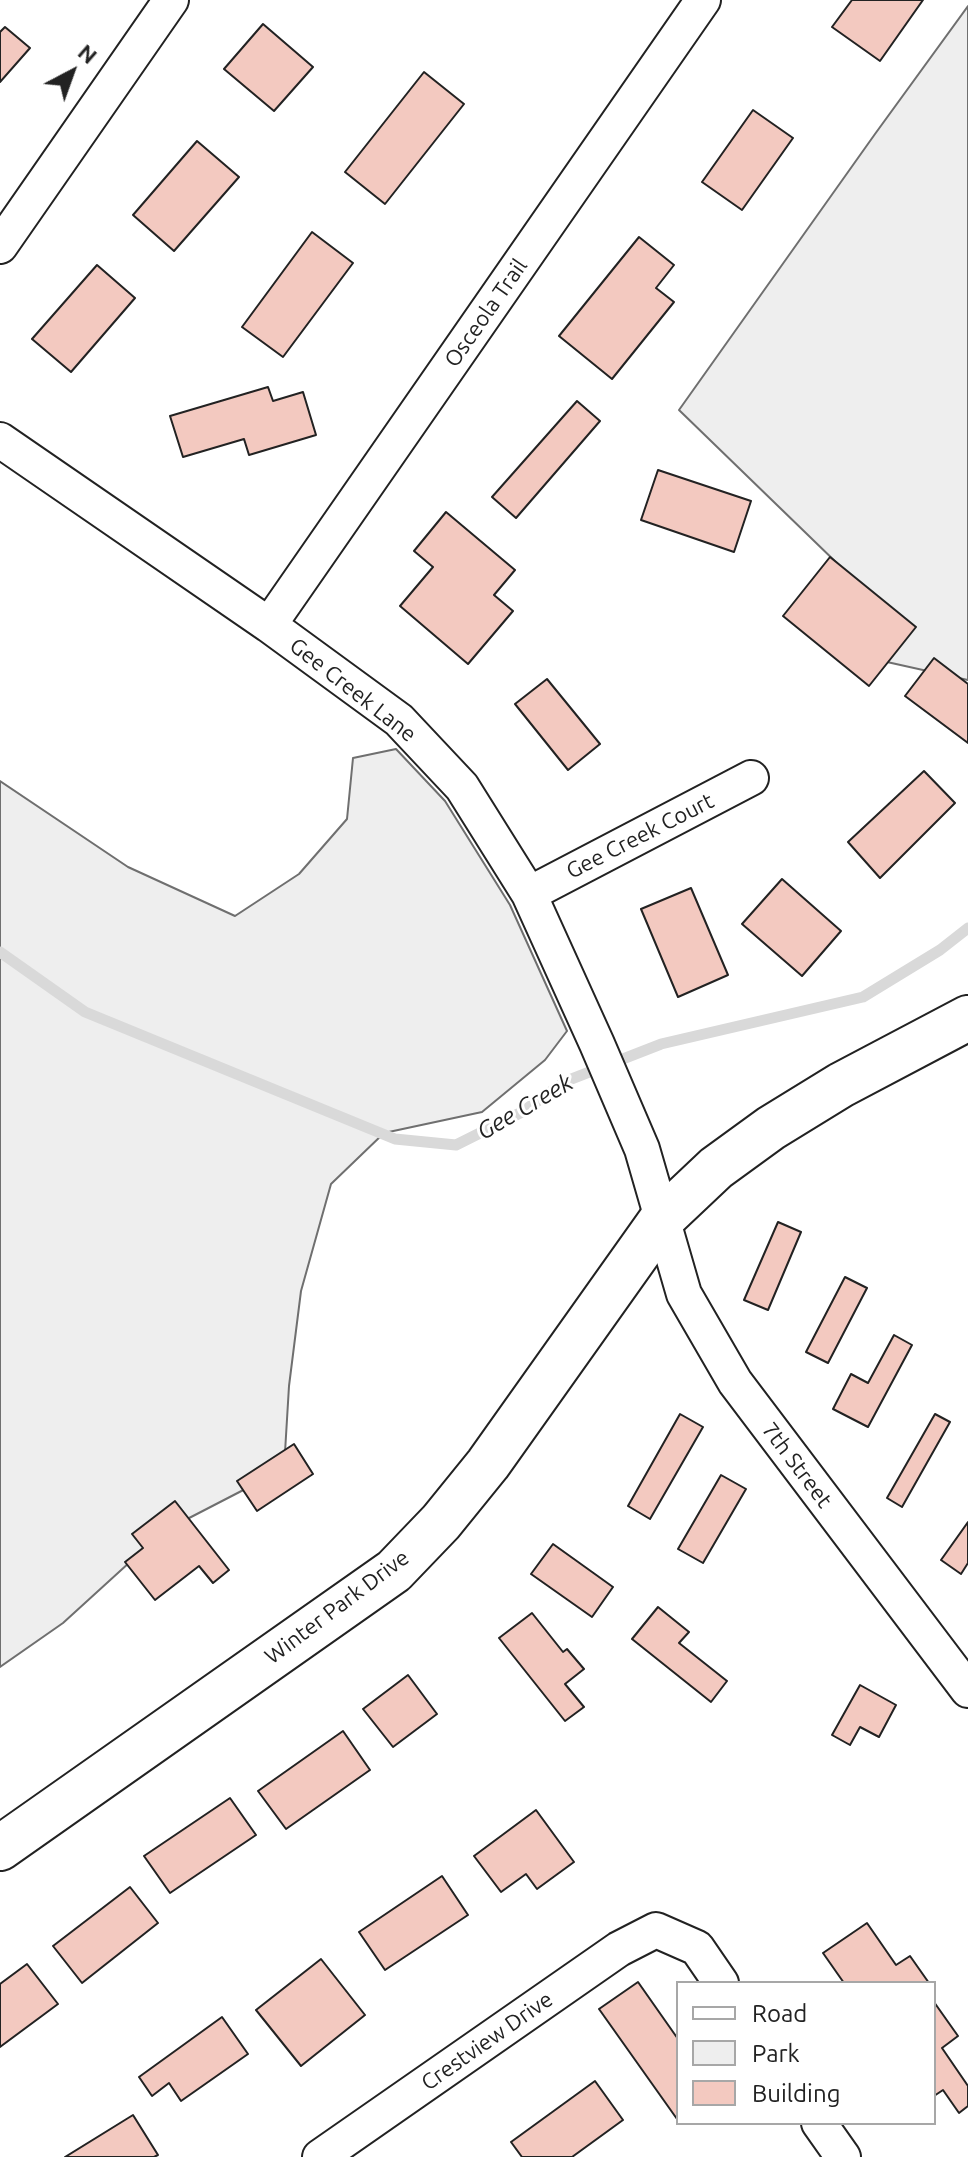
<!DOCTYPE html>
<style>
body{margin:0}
#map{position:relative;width:968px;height:2157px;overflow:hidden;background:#fff;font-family:Ubuntu,sans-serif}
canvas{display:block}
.legend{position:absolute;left:676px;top:1981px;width:260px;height:144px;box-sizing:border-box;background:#fff;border:2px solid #a7a7a7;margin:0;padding:10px 14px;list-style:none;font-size:24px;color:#222}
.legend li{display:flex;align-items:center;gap:16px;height:40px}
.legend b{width:40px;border:2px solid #a7a7a7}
.north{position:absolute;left:32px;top:32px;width:80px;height:80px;-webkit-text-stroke:6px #fff;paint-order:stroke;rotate:41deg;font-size:22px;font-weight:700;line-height:32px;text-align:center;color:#222}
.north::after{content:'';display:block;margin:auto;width:28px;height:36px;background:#222;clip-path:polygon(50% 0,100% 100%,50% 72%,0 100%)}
</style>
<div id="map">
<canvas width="968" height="2157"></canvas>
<ul class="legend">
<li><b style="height:10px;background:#fff"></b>Road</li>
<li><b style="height:22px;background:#eee"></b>Park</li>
<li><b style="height:22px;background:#f3c9c0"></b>Building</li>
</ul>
<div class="north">N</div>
</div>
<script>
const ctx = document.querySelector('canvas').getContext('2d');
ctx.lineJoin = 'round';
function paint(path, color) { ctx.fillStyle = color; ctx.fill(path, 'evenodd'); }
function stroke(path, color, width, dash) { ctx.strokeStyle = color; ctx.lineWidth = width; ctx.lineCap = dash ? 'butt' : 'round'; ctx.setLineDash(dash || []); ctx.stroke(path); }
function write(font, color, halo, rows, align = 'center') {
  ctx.font = font + ' Ubuntu,sans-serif'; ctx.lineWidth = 6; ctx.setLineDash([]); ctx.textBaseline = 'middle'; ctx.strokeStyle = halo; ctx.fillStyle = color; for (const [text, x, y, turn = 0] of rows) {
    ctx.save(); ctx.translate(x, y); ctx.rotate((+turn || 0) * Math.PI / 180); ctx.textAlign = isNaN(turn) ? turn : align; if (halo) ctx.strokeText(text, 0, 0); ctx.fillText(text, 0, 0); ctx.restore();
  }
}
const green = new Path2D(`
 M 968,6 L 968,680 L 887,662 L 875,600 L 679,410 L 875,134 Z
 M 396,749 L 445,801 L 510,905 L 567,1031 L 545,1060 L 482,1112 L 384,1133 L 331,1184 L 301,1291 L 289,1386 L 284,1469 L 164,1531 L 63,1623 L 0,1667 L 0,781 L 128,867 L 235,916 L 299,874 L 347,819 L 353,758 Z`);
const stream = new Path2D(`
 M 0,952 L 85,1012 L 395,1139 L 456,1145 L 522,1112 L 566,1081 L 661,1044 L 863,997 L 940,950 L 968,928`);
const building = new Path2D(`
 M 852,0 L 923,0 L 880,61 L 832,27 Z
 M 263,24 L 313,67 L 274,111 L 224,69 Z
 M 5,27 L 30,48 L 0,82 L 0,32 Z
 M 424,72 L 464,104 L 385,204 L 345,172 Z
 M 753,110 L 793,138 L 742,210 L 702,182 Z
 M 197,141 L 239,177 L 174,251 L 133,215 Z
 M 312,232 L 353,263 L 283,357 L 242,327 Z
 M 639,237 L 674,265 L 656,288 L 674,302 L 612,379 L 559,336 Z
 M 97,265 L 135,298 L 71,372 L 32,339 Z
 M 268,387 L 273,401 L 303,392 L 316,435 L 249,455 L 244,439 L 183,457 L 170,416 Z
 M 577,401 L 600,421 L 516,518 L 492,497 Z
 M 658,470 L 751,501 L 734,552 L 641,520 Z
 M 446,512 L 515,570 L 494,595 L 513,611 L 468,664 L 400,606 L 433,567 L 414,551 Z
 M 830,557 L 916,627 L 869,686 L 783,616 Z
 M 934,658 L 968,684 L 968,743 L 905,696 Z
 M 547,679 L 600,744 L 568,770 L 515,704 Z
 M 924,771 L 955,803 L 880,878 L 848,842 Z
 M 782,879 L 841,931 L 802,976 L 742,924 Z
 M 691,888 L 728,975 L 678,997 L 641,909 Z
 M 778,1222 L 801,1232 L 768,1310 L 744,1300 Z
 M 845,1277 L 867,1288 L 828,1363 L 806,1352 Z
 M 894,1335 L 912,1345 L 868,1427 L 833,1409 L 851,1374 L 868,1383 Z
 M 680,1414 L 703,1427 L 650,1519 L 628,1506 Z
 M 935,1414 L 950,1422 L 902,1507 L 887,1498 Z
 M 294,1444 L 313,1474 L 257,1511 L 237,1481 Z
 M 721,1475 L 746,1489 L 703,1563 L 678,1549 Z
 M 175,1501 L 229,1570 L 213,1583 L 199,1566 L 155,1600 L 125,1562 L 143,1548 L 132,1534 Z
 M 968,1522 L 968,1563 L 961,1574 L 941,1560 Z
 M 553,1544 L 613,1587 L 592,1617 L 531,1574 Z
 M 658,1607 L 689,1632 L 679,1643 L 727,1681 L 711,1702 L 632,1639 Z
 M 532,1613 L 563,1652 L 567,1649 L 584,1669 L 565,1684 L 584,1707 L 565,1721 L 499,1638 Z
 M 408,1675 L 437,1714 L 393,1747 L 363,1709 Z
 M 860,1685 L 896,1705 L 879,1737 L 860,1727 L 850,1745 L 832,1735 Z
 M 343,1731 L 370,1770 L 286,1829 L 258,1791 Z
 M 230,1798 L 256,1835 L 170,1893 L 144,1856 Z
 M 536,1810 L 574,1862 L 537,1889 L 526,1874 L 501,1892 L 474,1856 Z
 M 442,1876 L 468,1915 L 385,1970 L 359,1932 Z
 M 130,1887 L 158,1923 L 82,1983 L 53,1946 Z
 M 867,1923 L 896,1965 L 910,1956 L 929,1983 L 844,1983 L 823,1953 Z
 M 321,1959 L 365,2015 L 301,2066 L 256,2010 Z
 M 27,1964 L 58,2004 L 0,2047 L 0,1984 Z
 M 638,1982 L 678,2039 L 677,2119 L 599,2009 Z
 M 934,2002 L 958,2036 L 942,2048 L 968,2086 L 968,2106 L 959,2113 L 943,2090 L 934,2096 Z
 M 222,2017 L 248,2054 L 181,2101 L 169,2083 L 152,2096 L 139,2077 Z
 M 595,2081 L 623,2120 L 572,2157 L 522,2157 L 511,2142 Z
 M 133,2115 L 158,2155 L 154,2157 L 65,2157 Z`);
const street = new Path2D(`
 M 0,246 L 171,0
 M 0,440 L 269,625 L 399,720 L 462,787 L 529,894 L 597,1044 L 642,1149 L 684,1294 L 735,1382 L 968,1690
 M 269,625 L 703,0
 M 529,894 L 751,778
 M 819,2123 L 843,2157
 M 320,2157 L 619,1949 L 656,1930 L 697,1948 L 721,1983`);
const secondary = new Path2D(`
 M 0,1848 L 394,1571 L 441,1522 L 488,1464 L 662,1219 L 716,1168 L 771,1128 L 841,1085 L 968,1018`);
const streetNames = [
 ["Osceola Trail",486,313,-55],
 ["Gee Creek Lane",353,690,38],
 ["Gee Creek Court",640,836,-27],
 ["7th Street",797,1465,53],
 ["Winter Park Drive",337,1607,-37],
 ["Crestview Drive",487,2041,-35]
];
const waterNames = [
 ["Gee Creek",525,1107,-30]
];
paint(green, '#eee');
stroke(green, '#6f6f6f', 2);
stroke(stream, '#d9d9d9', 11);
paint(building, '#f3c9c0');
stroke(building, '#222', 2);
stroke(street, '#222', 38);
stroke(secondary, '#222', 48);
stroke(street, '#fff', 34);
stroke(secondary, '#fff', 44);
write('22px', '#222', '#fff', streetNames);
write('italic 24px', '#222', '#fff', waterNames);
</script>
